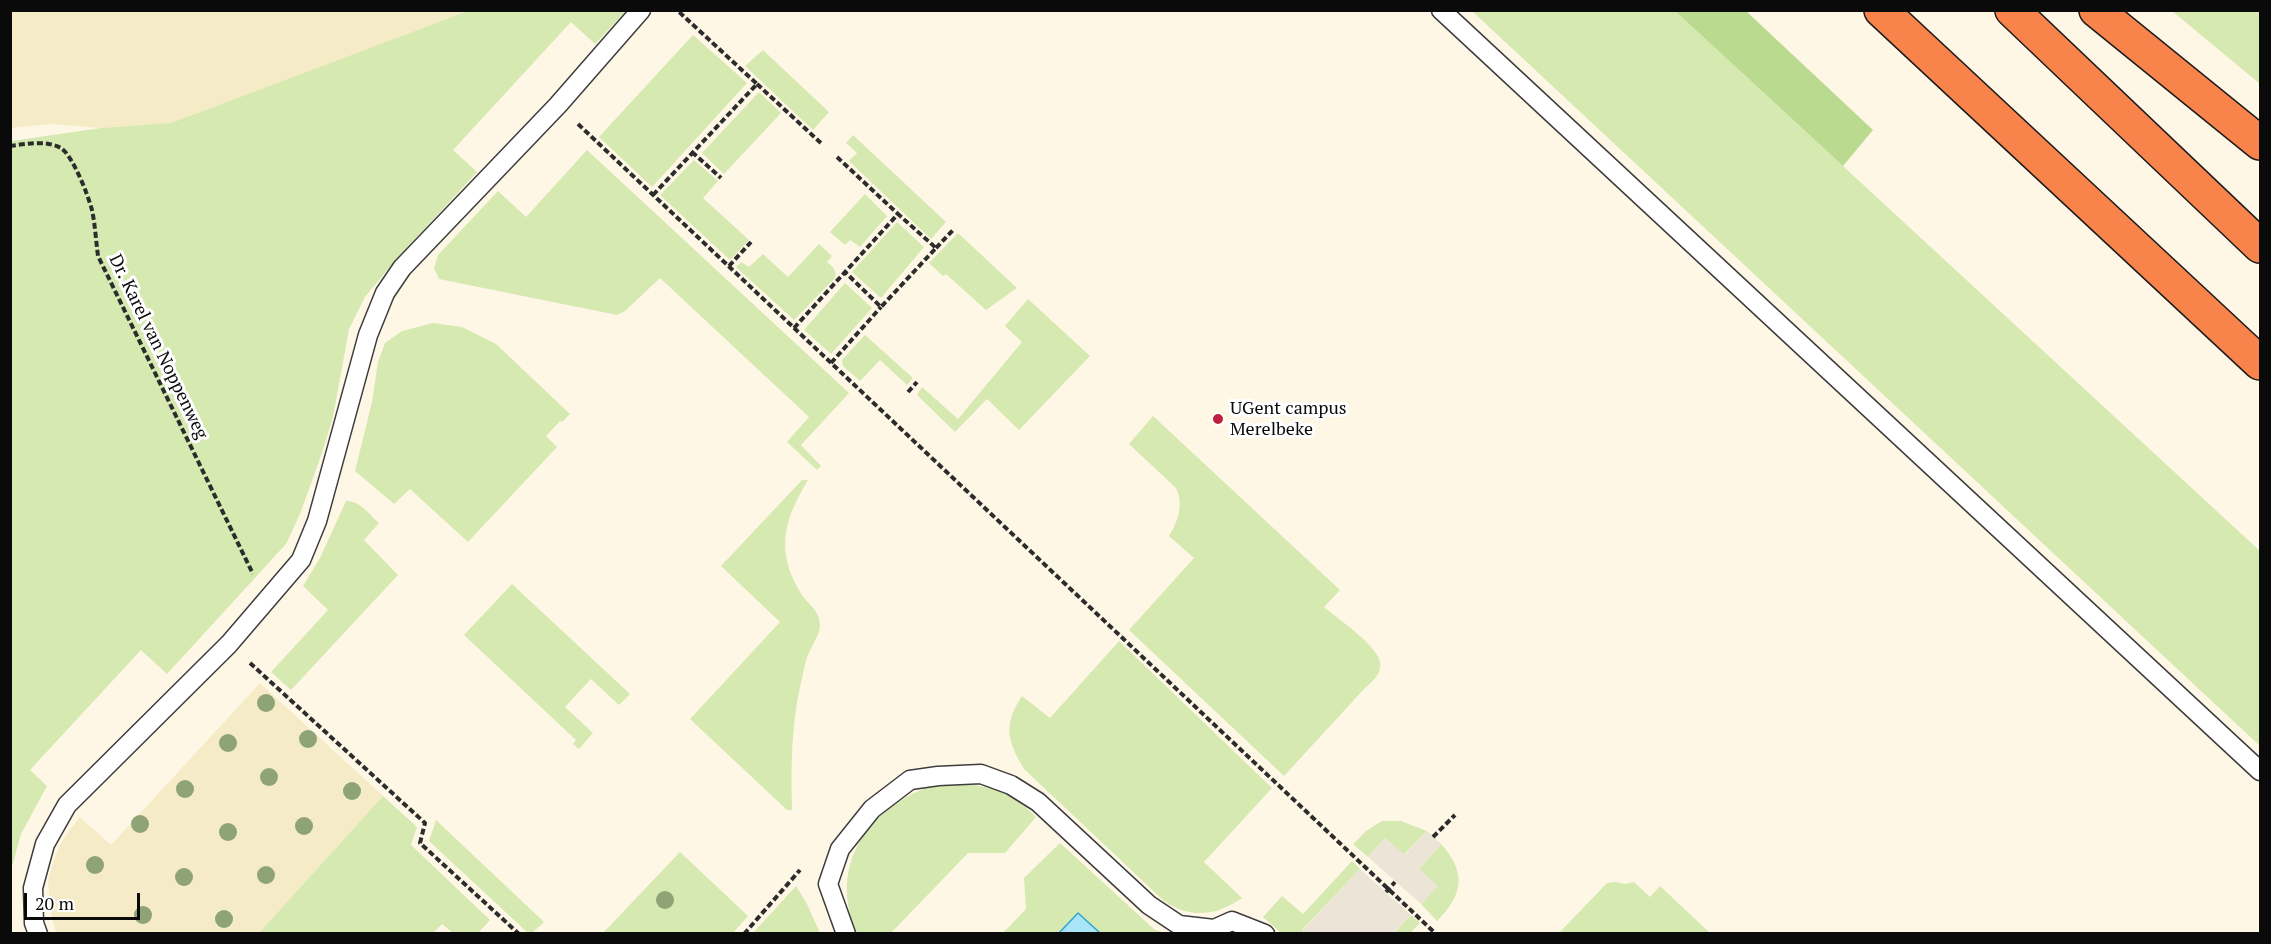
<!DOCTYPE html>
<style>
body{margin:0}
#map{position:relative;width:2271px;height:944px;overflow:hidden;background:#fff7e6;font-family:"PT Serif",serif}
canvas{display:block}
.frame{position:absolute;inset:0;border:12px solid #0a0a0a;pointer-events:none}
.scale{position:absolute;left:24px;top:893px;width:116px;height:27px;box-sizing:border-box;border:3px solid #0a0a0a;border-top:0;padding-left:8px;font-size:18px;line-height:21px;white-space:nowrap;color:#0a0a0a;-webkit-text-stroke:4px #fff;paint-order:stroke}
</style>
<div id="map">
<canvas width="2271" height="944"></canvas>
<div class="frame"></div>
<div class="scale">20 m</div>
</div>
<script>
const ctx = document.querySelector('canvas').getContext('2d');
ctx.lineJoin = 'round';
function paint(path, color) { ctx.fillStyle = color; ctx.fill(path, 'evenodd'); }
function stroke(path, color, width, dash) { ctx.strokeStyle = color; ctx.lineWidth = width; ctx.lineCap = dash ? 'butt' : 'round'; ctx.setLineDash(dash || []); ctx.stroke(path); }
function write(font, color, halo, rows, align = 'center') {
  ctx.font = font + ' "PT Serif",serif'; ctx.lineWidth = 6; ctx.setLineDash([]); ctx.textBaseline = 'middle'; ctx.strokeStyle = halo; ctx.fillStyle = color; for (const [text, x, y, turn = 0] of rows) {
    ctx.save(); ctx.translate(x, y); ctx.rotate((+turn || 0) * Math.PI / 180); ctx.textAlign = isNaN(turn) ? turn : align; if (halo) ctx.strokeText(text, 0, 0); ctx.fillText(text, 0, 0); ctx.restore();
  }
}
const farmland = new Path2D(`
 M 11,11 L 468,11 L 171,123 L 101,128 L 50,124 L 11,128 Z
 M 260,683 L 383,796 L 259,933 L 56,933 L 50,909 L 48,880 L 55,857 L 63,839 L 80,817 L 111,845 Z`);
const green = new Path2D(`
 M 468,11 L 626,11 L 595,44 L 571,22 L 453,150 L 477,172 L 399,256 L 365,297 L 349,329 L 333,417 L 322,453 L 300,514 L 286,544 L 167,674 L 141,650 L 30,770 L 47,786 L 21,834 L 11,870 L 11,141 L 101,128 L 171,123 Z
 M 1472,11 L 1675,11 L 2260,551 L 2260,746 Z
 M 2172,11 L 2260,11 L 2260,84 Z
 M 693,35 L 747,83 L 652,187 L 599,137 Z
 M 763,50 L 829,112 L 813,130 L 745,66 Z
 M 759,92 L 781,113 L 724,174 L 702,153 Z
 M 853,135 L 946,222 L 931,239 L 849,161 L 857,153 L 846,143 Z
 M 587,150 L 849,393 L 801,445 L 821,466 L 817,470 L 787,442 L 809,417 L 660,278 L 625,311 L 617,315 L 439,279 L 434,268 L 438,255 L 498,191 L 526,217 Z
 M 694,160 L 718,181 L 703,198 L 749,240 L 730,260 L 660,195 Z
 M 865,194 L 887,216 L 860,247 L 850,240 L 845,245 L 830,232 Z
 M 897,222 L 924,247 L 881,298 L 852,272 Z
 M 958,233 L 1017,288 L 986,310 L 946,274 L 943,276 L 929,263 Z
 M 819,244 L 832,256 L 827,262 C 833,267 837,270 835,278 L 794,320 L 736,267 L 741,262 L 749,267 L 763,254 L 788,277 Z
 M 845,283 L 872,308 L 831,354 L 804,330 Z
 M 1028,299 L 1090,356 L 1019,430 L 987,399 L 955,432 L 917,395 L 922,387 L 958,419 L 1022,342 L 1005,326 Z
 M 433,323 L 462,327 L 496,344 L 570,414 L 562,422 L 560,421 L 546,436 L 557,447 L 468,542 L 410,489 L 394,504 L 355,471 L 372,402 L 378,362 L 385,343 L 402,331 Z
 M 865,335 L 913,378 L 907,385 L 880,360 L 860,381 L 843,366 L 842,360 Z
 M 1153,416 L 1340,590 L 1324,607 C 1338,619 1377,645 1380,662 C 1382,674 1372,682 1364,689 L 1284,776 L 1129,630 L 1194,558 L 1169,536 C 1178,521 1184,505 1176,488 L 1129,444 Z
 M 802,480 L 808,480 C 783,521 775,552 802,595 C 809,606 820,610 820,626 C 820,634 811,647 808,655 C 804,665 803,676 800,687 C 791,728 791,768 792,810 L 787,810 L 690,719 L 780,622 L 721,566 Z
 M 346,501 C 359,500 370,515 379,523 L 364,540 L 398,575 L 291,690 L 271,672 L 328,610 L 303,586 L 320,558 Z
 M 512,584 L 630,694 L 619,705 L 591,679 L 565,707 L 593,733 L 579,749 L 573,744 L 576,740 L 464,635 Z
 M 1119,641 L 1272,788 L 1204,862 L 1242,898 C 1216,916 1191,919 1164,901 L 1024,769 C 1007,740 1003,725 1022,696 L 1050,718 Z
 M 960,783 C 997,788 1009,790 1036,817 L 1005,853 L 968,853 L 891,933 L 857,933 C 828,869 865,811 928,787 C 937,783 949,784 960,783 Z
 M 383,796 L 417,827 L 411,845 L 490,920 L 478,933 L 453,933 L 442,924 L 433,933 L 259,933 Z
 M 436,820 L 544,922 L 532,933 L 528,933 L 429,841 Z
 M 1382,821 L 1401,821 L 1427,831 L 1404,855 L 1385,838 L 1368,857 L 1353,844 L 1366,831 Z
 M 1060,843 L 1155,930 L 1165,933 L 1100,933 L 1078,913 L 1059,933 L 1002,934 L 1026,909 L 1024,878 Z
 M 1441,844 C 1467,873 1463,895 1437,921 L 1421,904 L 1437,886 L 1419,869 Z
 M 680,852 L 748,916 L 733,933 L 603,933 Z
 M 1352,861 L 1360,869 L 1302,930 L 1305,933 L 1281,933 L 1263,917 L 1282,896 L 1303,914 Z
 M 1616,882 L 1625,884 L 1634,882 L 1650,897 L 1660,886 L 1710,933 L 1559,933 L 1607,883 Z
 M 796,886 L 807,904 L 820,933 L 753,933 Z
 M 1411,915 L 1420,923 L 1410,933 L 1393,934 Z`);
const forest = new Path2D(`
 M 1675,11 L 1746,11 L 1873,130 L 1843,166 Z`);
const plaza = new Path2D(`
 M 1427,831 L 1441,844 L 1419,869 L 1438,886 L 1421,904 L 1368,857 L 1385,838 L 1405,855 Z
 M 1360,869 L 1411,915 L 1393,933 L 1305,933 L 1302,931 Z`);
const water = new Path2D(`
 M 1078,913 L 1100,933 L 1059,933 Z`);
const path = new Path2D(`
 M 757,84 L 823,145
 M 578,124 L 1436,934
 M 10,146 C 26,144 46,140 61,148 C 73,156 88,195 92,210 C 95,224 96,241 98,256 L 253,574
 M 692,152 L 721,178
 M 837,157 L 898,214
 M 653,195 L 757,84 L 677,10
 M 936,248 L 954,229
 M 729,266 L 751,242
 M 794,328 L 898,214 L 936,248 L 881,307 L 845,272
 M 831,363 L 881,307
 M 908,392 L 917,382
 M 250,663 L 425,823 L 420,843 L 519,934
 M 1433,837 L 1455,815
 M 1386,892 L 1395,882
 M 744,934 L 800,870`);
const lane = new Path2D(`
 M 1441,10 L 2260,771
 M 38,934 L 34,923 L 33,888 L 45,844 L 67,805 L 229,644 L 301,560 L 317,521 L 368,335 L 385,293 L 402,268 L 558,105 L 641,10
 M 846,934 L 828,884 L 840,849 L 872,809 L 910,780 L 938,776 L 981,774 L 1011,785 L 1038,802 L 1149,905 L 1179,925 L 1214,929 L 1232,921 L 1265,934`);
const highway = new Path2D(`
 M 1881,10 L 2260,363
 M 2012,10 L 2260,246
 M 2096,10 L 2260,143`);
const trees = [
 [266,703],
 [308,739],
 [228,743],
 [269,777],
 [185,789],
 [352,791],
 [140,824],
 [304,826],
 [228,832],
 [95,865],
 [266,875],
 [184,877],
 [665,900],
 [143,915],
 [224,919]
];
const markers = [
 [1218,419,6,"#bc203b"]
];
const streetNames = [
 ["Dr. Karel van Noppenweg",158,347,64]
];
const poiNames = [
 ["UGent campus",1230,409],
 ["Merelbeke",1230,430]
];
paint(farmland, '#f5ebc7');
paint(green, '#d5e9b0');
paint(forest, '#bada8f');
paint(plaza, '#ede4d8');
paint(water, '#aae4f7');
stroke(water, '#2fa4d0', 1.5);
stroke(lane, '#3d3d3d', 21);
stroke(highway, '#1b1b1b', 36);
stroke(path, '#2c2c2c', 4, [6, 3]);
stroke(lane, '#fff', 18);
stroke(highway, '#f8844b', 33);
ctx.fillStyle = '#8ea476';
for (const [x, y] of trees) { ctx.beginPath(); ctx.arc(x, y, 9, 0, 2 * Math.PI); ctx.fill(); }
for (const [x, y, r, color] of markers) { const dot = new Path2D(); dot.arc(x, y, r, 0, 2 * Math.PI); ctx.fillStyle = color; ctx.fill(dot); stroke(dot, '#fff', 2); }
write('18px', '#0a0a0a', '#fff', streetNames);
write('18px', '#0a0a0a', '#fff', poiNames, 'left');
</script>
